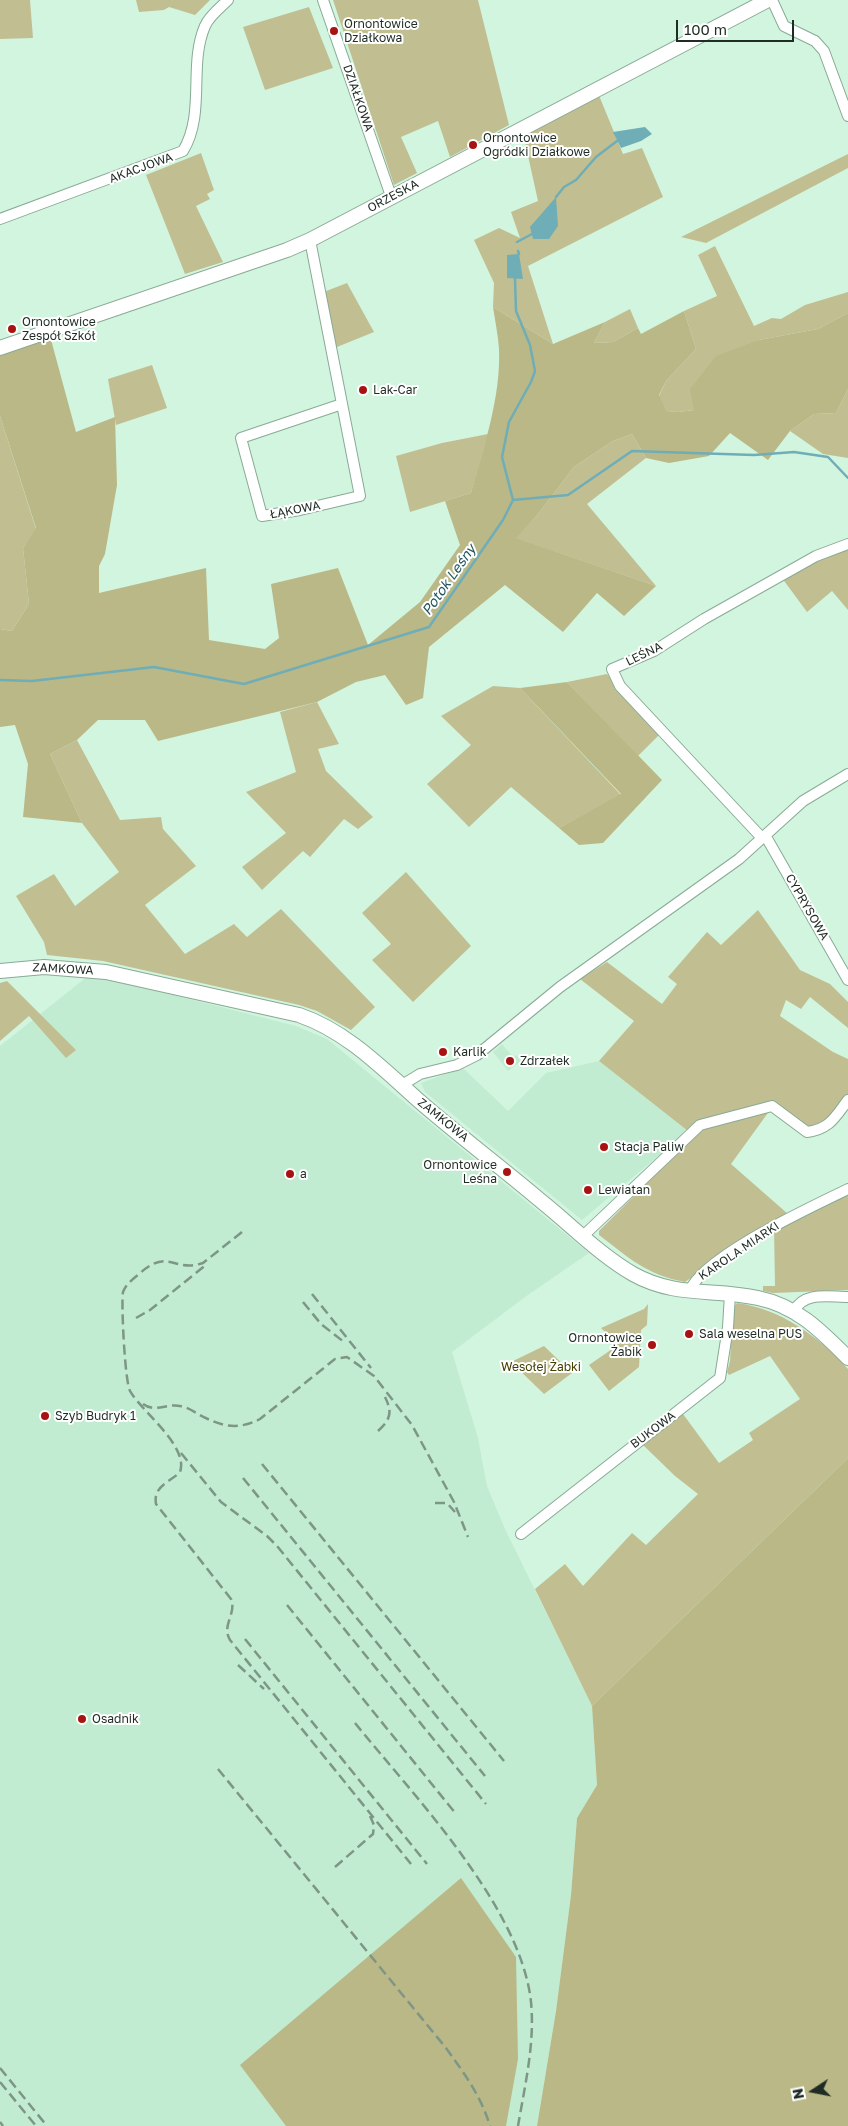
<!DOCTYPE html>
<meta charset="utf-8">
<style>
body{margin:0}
#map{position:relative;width:848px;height:2126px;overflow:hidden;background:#d2f5df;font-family:"Golos Text",sans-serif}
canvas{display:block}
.north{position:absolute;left:788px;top:2066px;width:50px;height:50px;-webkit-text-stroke:4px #fff;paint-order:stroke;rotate:259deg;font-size:14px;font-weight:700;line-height:20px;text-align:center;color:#1f2c24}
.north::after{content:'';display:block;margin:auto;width:18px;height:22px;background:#1f2c24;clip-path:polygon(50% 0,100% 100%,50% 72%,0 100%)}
.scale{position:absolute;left:676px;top:20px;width:118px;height:22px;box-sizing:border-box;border:2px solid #1f2c24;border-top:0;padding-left:6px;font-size:15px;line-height:18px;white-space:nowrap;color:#1f2c24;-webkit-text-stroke:4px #fff;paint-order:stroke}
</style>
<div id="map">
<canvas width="848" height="2126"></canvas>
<div class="north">N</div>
<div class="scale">100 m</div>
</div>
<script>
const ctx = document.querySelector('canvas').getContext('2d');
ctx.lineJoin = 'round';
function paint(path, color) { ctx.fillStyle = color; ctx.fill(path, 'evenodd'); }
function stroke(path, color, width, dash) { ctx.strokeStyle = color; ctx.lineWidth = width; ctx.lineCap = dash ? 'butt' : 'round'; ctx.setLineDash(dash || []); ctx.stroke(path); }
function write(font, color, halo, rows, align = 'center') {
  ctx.font = font + ' "Golos Text",sans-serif'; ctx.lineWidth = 4; ctx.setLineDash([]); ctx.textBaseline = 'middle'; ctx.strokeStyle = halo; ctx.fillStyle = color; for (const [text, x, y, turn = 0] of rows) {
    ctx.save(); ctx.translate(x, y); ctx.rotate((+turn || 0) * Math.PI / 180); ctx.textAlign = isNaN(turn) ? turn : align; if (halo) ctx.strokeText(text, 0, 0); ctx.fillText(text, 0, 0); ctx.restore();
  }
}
const built = new Path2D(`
 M 88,976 L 138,986 L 296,1026 L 327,1039 L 589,1253 L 525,1297 L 452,1352 L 478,1438 L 487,1486 L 505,1529 L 592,1706 L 597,1785 L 577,1818 L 571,1895 L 556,2011 L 537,2126 L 0,2126 L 0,1046 Z
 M 502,1044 L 513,1057 L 516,1055 L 525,1065 L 520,1068 L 517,1064 L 508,1071 L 493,1052 Z
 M 599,1061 L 688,1131 L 582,1220 L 425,1092 L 421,1083 L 463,1068 L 508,1111 L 546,1073 Z`);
const green = new Path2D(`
 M 0,0 L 30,0 L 33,38 L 0,39 Z
 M 136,0 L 210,0 L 195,15 L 169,7 L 164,10 L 139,12 Z
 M 333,0 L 478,0 L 509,125 L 450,157 L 438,121 L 401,137 L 417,173 L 394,185 Z
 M 309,7 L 333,68 L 265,90 L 243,27 Z
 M 598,93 L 623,154 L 642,148 L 663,197 L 528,266 L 553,344 L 493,307 L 494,283 L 474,240 L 499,228 L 520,238 L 511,212 L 538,201 L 523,133 Z
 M 201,153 L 214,190 L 207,194 L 210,199 L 196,206 L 223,262 L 185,274 L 146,175 Z
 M 848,154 L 848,168 L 706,243 L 681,237 Z
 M 715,246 L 754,326 L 772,318 L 781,319 L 805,305 L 848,292 L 848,313 L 818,329 L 759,340 L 694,410 L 678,412 L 667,411 L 659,396 L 666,381 L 696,349 L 684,311 L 717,296 L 698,255 Z
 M 347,283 L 374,332 L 332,349 L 321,293 Z
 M 630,309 L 638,328 L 613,342 L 594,343 L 605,322 Z
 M 152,365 L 167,408 L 116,425 L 108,379 Z
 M 848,389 L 848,458 L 823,454 L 790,431 L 814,414 L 836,413 Z
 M 0,416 L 36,529 L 23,548 L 29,604 L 12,631 L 0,629 Z
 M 488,434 L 471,493 L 410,512 L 396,456 L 442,443 Z
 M 632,434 L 646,458 L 587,504 L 656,586 L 515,538 L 535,518 L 574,467 L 613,441 Z
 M 848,548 L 848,610 L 832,591 L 807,612 L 782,578 L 819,558 Z
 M 607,674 L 659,735 L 638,756 L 567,682 Z
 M 493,686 L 520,688 L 621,795 L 559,828 L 511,787 L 469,827 L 427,784 L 471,745 L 441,716 Z
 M 317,702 L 339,744 L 318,749 L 326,771 L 373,817 L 358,829 L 344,819 L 310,857 L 303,851 L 262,890 L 242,867 L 286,833 L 246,792 L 296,772 L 280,712 Z
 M 77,740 L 120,820 L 161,817 L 163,829 L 196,866 L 145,905 L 185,954 L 234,924 L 247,937 L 281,909 L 375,1007 L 351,1030 L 317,1011 L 299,1005 L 103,961 L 47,955 L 44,942 L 16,896 L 54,874 L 75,906 L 119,872 L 82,823 L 50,754 Z
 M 406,872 L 471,946 L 413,1002 L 372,960 L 391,944 L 362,913 Z
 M 758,910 L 800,970 L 830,984 L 848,1002 L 848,1028 L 810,997 L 801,1009 L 786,1000 L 780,1016 L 833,1052 L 848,1059 L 848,1096 L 828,1120 L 808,1128 L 773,1103 L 699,1120 L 688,1131 L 599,1061 L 634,1021 L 580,979 L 607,962 L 662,1004 L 677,984 L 668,977 L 707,932 L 721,945 Z
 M 7,981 L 76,1050 L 66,1058 L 29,1016 L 0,1041 L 0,983 Z
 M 770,1110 L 731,1164 L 788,1214 L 762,1226 L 759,1231 L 685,1282 C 647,1275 629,1258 599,1235 L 599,1231 L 703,1127 Z
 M 848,1192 L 848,1290 L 773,1293 L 763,1291 L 763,1286 L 775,1286 L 774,1228 Z
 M 737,1303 C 781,1309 818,1336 848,1369 L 848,1458 L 592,1706 L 535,1589 L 565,1564 L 583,1586 L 632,1533 L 646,1545 L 698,1494 L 675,1476 L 642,1444 L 683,1414 L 719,1463 L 753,1440 L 749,1433 L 800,1399 L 770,1356 L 729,1375 L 727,1372 L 730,1361 L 733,1308 Z
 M 648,1304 L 647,1325 L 641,1330 L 639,1367 L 609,1391 L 589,1365 L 618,1345 L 601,1328 L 644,1309 Z
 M 544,1346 L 572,1373 L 544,1394 L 511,1362 Z`);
const forest = new Path2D(`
 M 493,307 L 553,344 L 605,322 L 594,343 L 613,342 L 638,328 L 641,334 L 684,311 L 696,349 L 666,381 L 659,395 L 667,411 L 678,412 L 694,410 L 690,389 L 716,356 L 759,340 L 818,329 L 848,313 L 848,389 L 836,413 L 814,414 L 790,431 L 768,460 L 730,433 L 709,456 L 669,463 L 646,458 L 632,434 L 613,441 L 574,467 L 535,518 L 516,538 L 656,586 L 624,616 L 597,593 L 563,632 L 505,585 L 429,647 L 423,698 L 406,705 L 385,675 L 356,682 L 317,702 L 158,741 L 145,720 L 98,720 L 77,740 L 50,754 L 82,823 L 23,817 L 28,764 L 15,725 L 0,727 L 0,629 L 12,631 L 29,604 L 23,548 L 36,528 L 0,416 L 0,355 L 50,336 L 76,432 L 115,417 L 117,485 L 105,554 L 99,566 L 99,593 L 206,568 L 209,640 L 265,649 L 279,638 L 271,584 L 338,568 L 368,645 L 420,602 L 460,545 L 445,501 L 471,493 C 484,446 501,397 499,349 C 498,335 495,320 493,307 Z
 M 567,682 L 662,780 L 603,843 L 579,845 L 559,828 L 621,794 L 520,688 Z
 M 848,1458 L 848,2126 L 537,2126 L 556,2011 L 571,1895 L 577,1818 L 597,1785 L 592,1706 Z
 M 461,1878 L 516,1957 L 518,2059 L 506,2126 L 286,2126 L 240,2065 Z`);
const water = new Path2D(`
 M 645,127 L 652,134 L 641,141 L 621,148 L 613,132 Z
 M 556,197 L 558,226 L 549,239 L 533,239 L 530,227 Z
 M 519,254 L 523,279 L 507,278 L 507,255 Z`);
const stream = new Path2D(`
 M 556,197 L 564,187 L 576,180 L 596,157 L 617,141
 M 517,242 L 532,234
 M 518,251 L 519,254
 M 513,500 L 502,457 L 509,422 L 531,382 L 535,371 L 530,345 L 516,311 L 515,279
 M 0,680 L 32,681 L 154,667 L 244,684 L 429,627 L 503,520 L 513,500 L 568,495 L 632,451 L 754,455 L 794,452 L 828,457 L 848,478`);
const street = new Path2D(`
 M 323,0 L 391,196
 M 772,0 L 784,26 L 815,41 L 824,51 L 848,116
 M 0,219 L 183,151 C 206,113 188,65 205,26 C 209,16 221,7 228,0
 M 310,240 L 360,496 L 300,510 L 262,516 L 241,438 L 342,404
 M 765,835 L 848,980
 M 762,838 L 620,686 L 612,669 L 654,651 L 704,619 L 816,556 L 848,544
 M 402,1085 L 420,1074 L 457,1065 L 477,1055 L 560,987 L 739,859 L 803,801 L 848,774
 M 583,1236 L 700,1125 L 772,1106 L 807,1132 C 830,1129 835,1117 848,1100
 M 689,1292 C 703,1256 812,1207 848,1189
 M 794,1311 C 804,1291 829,1297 848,1297
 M 521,1534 L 720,1378 L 728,1327 L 730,1294`);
const secondary = new Path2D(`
 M 0,348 L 287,250 L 310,240 L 768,0
 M 0,971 L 44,967 L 106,972 L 299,1015 C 346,1031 381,1067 418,1100 C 458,1135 501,1167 541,1201 C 571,1225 600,1255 633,1274 C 676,1298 714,1288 758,1298 C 797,1306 821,1331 848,1358`);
const rail = new Path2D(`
 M 242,1232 L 203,1263 C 173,1273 169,1247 139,1274 C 133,1279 126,1284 123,1292 C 121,1304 125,1382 130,1391 C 142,1412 189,1446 180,1472 C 169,1483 153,1486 156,1504 L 231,1599 C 237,1614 221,1625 230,1640 L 411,1864
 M 312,1294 L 371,1368
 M 303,1302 L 321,1324 L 344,1342
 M 136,1318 L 150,1310 L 207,1264
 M 143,1404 C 155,1413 167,1403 180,1406 C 187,1407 193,1411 198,1414 C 220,1426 237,1431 260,1419 L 335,1359 L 347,1357 L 374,1376 L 412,1425 L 454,1502 L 468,1537
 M 378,1431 C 390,1420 393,1413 385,1397
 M 181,1453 L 221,1502 L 267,1536 L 277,1546 L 486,1804
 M 262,1464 L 504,1761
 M 243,1478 L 485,1776
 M 435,1503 L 447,1503 L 455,1512
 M 287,1605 L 456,1814
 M 245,1639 L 427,1864
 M 238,1665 L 264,1689
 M 355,1723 C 414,1796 521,1907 531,2002 C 535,2043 525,2085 518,2126
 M 218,1769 L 446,2048 C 464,2073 481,2096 490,2126
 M 335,1867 L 373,1834 L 374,1825 L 370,1816
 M 0,2068 L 47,2126
 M 0,2082 L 36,2126
 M 0,2122 L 3,2126`);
const markers = [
 [334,31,5,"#a71311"],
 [473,145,5,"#a71311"],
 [12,329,5,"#a71311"],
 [363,390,5,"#a71311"],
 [443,1052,5,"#a71311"],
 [510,1061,5,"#a71311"],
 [604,1147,5,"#a71311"],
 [507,1172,5,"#a71311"],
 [290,1174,5,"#a71311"],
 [588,1190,5,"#a71311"],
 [689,1334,5,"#a71311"],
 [652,1345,5,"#a71311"],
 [45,1416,5,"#a71311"],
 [82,1719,5,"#a71311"]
];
const poiNames = [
 ["Ornontowice",344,24],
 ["Działkowa",344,38],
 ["Ornontowice",483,138],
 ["Ogródki Działkowe",483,152],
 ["Ornontowice",22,322],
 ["Zespół Szkół",22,336],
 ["Lak-Car",373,390],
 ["Karlik",453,1052],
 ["Zdrzałek",520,1061],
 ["Stacja Paliw",614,1147],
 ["Ornontowice",497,1165,"right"],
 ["Leśna",497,1179,"right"],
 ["a",300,1174],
 ["Lewiatan",598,1190],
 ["Sala weselna PUS",699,1334],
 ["Ornontowice",642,1338,"right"],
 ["Żabik",642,1352,"right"],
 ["Szyb Budryk 1",55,1416],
 ["Osadnik",92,1719]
];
const streetNames = [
 ["DZIAŁKOWA",358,98,71],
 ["AKACJOWA",141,168,-20],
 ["ORZESKA",393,196,-28],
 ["ŁĄKOWA",295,510,-11],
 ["LEŚNA",644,654,-26],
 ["CYPRYSOWA",807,907,60],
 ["ZAMKOWA",63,969,3],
 ["ZAMKOWA",443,1120,39],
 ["KAROLA MIARKI",739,1251,-34],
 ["BUKOWA",653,1430,-37]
];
const parkNames = [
 ["Wesołej Żabki",541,1367]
];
const waterNames = [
 ["Potok Leśny",449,580,-55]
];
paint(built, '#c1ecd1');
paint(green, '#c1bf91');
paint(forest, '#bab887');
paint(water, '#6fadb7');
stroke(stream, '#6fadb7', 2.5);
stroke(street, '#89aa95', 12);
stroke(secondary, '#89aa95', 16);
stroke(street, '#fff', 10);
stroke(secondary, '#fff', 14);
stroke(rail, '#7d9686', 2.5, [10, 5]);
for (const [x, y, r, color] of markers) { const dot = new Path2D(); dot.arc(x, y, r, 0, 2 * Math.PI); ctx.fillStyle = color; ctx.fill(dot); stroke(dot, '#fff', 2); }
write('12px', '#1f2c24', '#fff', poiNames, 'left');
write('12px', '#1f2c24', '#fff', streetNames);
write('12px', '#423f00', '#fff', parkNames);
write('italic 14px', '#21565f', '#fff', waterNames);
</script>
